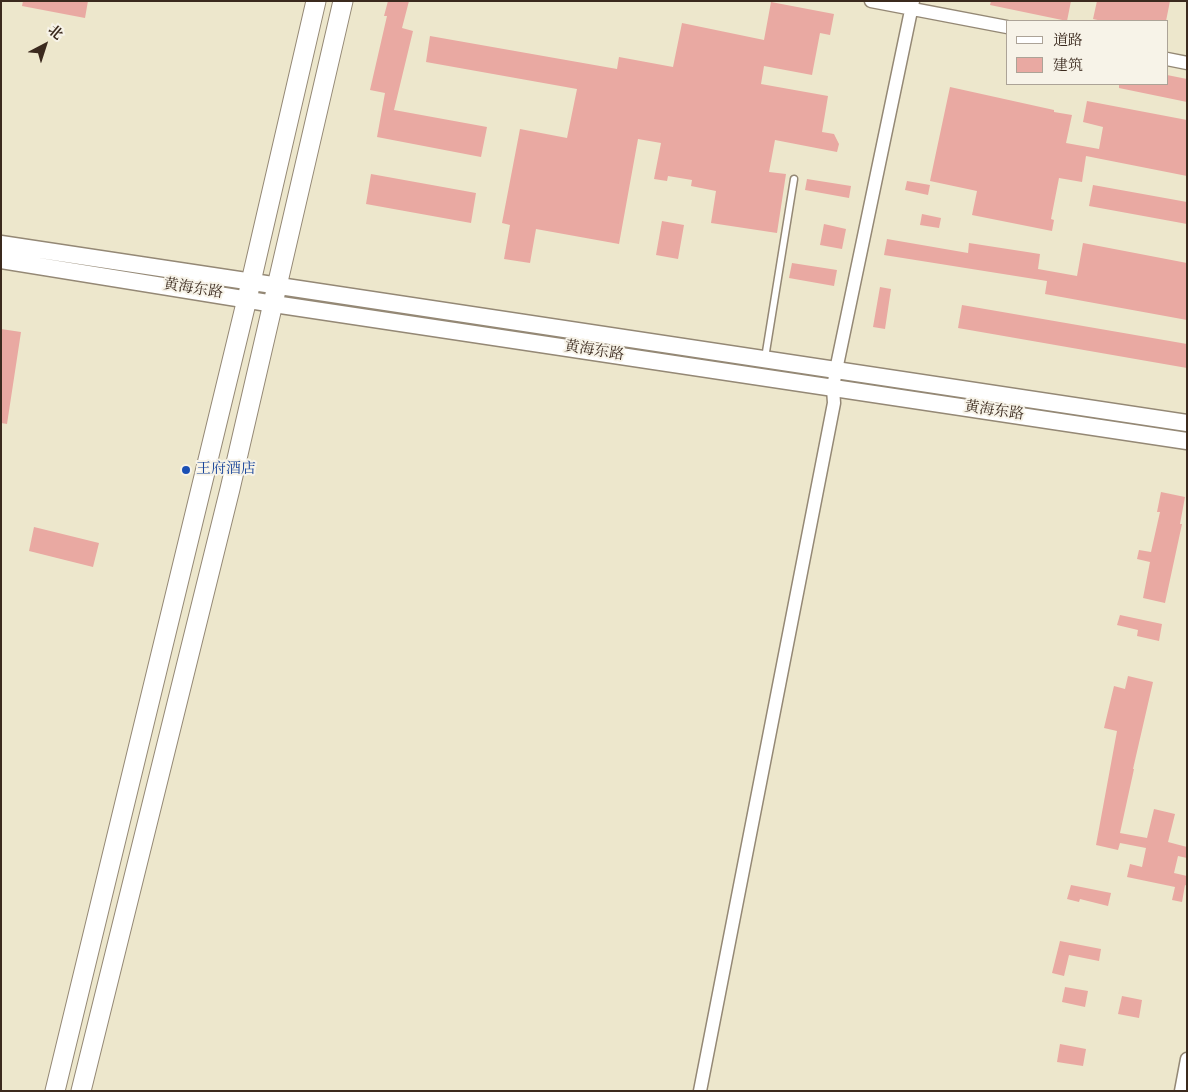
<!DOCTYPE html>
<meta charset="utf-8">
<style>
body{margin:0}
#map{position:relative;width:1188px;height:1092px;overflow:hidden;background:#ede7cc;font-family:Vollkorn,"Noto Serif SC",serif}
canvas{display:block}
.frame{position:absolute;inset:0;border:2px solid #3b2a1e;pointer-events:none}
.legend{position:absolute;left:1006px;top:20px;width:162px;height:65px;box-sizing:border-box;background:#f7f3e8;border:1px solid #aca397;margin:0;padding:6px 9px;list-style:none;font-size:15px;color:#3b2a1e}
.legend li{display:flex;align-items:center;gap:10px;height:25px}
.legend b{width:25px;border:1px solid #aca397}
.north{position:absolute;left:20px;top:20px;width:50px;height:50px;-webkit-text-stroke:4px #f7f3e8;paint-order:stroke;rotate:40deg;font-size:14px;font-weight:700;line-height:20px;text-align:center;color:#3b2a1e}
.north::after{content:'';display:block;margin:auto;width:18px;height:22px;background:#3b2a1e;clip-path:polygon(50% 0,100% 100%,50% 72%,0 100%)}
</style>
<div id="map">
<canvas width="1188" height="1092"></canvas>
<div class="frame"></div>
<ul class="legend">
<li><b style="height:6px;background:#fff"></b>道路</li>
<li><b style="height:14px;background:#e9a9a2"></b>建筑</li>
</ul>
<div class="north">北</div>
</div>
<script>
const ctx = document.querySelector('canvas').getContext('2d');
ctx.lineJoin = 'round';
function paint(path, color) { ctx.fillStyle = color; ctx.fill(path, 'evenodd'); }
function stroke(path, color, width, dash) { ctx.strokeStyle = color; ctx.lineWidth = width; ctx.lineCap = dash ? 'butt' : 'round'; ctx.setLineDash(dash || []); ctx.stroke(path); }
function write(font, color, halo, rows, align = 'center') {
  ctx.font = font + ' Vollkorn,"Noto Serif SC",serif'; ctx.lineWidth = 4; ctx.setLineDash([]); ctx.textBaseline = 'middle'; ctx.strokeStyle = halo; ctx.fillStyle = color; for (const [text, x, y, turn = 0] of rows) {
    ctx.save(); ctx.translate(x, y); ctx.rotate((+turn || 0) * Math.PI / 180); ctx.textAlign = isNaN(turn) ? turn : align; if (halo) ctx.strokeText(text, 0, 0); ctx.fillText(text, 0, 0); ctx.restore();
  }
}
const building = new Path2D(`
 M 23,1 L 88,1 L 85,18 L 22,6 Z
 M 388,1 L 409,1 L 402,28 L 413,31 L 394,110 L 487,127 L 481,157 L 377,137 L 385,93 L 370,90 L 387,16 L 384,16 Z
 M 991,1 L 1071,1 L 1067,21 L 990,5 Z
 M 1097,1 L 1170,1 L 1166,21 L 1102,21 L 1093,19 Z
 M 771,2 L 834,14 L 830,35 L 820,33 L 812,75 L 764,66 L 761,84 L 828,96 L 822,132 L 834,134 L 839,144 L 837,152 L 775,140 L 769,172 L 786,174 L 777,233 L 711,223 L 716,191 L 691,186 L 692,180 L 668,176 L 667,181 L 654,179 L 661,143 L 638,139 L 619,244 L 536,229 L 530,263 L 504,259 L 510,225 L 502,223 L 520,129 L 567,138 L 577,89 L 426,62 L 430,36 L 617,69 L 619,57 L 673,67 L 682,23 L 764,40 Z
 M 1167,75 L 1187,79 L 1187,102 L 1119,88 L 1119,84 L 1167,84 Z
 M 950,87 L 1054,110 L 1054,112 L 1072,115 L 1066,143 L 1099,149 L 1103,127 L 1083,122 L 1087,101 L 1187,120 L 1187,176 L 1086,156 L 1082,182 L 1059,178 L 1051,219 L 1054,220 L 1052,231 L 972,215 L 977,191 L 930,181 Z
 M 371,174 L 476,193 L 471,223 L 366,204 Z
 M 807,179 L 851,186 L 849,198 L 805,190 Z
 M 907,181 L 930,185 L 928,195 L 905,190 Z
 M 1093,185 L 1187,202 L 1187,224 L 1089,206 Z
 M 922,214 L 941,218 L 939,228 L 920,225 Z
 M 662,221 L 684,225 L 678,259 L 656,255 Z
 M 824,224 L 846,229 L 842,249 L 820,245 Z
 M 887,239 L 968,253 L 969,243 L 1040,254 L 1038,269 L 1077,276 L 1083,243 L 1187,263 L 1187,320 L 1045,294 L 1047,281 L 884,255 Z
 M 792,263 L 837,270 L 834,286 L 789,278 Z
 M 880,287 L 891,289 L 885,329 L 873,327 Z
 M 962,305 L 1187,344 L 1187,368 L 958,328 Z
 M 1,329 L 21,332 L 7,424 L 1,423 Z
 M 1161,492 L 1185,497 L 1180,524 L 1182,524 L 1165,603 L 1143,598 L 1150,562 L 1137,559 L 1139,550 L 1151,552 L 1160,512 L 1157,512 Z
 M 34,527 L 99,543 L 93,567 L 29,551 Z
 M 1120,615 L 1162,624 L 1159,641 L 1137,636 L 1138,630 L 1117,625 Z
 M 1128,676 L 1153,682 L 1133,769 L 1134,769 L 1120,833 L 1147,838 L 1154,809 L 1175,814 L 1168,842 L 1187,847 L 1187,858 L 1178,856 L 1174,873 L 1187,876 L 1187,886 L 1185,885 L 1182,902 L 1172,900 L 1175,887 L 1127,877 L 1130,864 L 1142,867 L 1146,848 L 1120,843 L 1118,850 L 1096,845 L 1117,731 L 1104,728 L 1114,686 L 1125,689 Z
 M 1071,885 L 1111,893 L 1108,906 L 1080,899 L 1079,902 L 1067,899 Z
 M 1060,941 L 1101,949 L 1099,961 L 1069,955 L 1064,976 L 1052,973 Z
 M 1065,987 L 1088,991 L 1085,1007 L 1062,1002 Z
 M 1122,996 L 1142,1000 L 1139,1018 L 1118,1014 Z
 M 1060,1044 L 1086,1049 L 1083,1066 L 1057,1062 Z`);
const lane = new Path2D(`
 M 765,358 L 794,179`);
const street = new Path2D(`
 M 871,1 L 1007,27
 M 1167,59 L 1187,63
 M 700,1091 L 834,403 L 833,388 L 836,370 L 913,1
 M 1181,1091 L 1187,1059`);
const secondary = new Path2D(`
 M 1,244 L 1187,423
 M 1,260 L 274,304 L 1187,441`);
const primary = new Path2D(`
 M 55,1091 L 247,299 L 316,1
 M 81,1091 L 230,489 L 343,1`);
const markers = [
 [186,470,5,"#1a4fb4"]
];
const streetNames = [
 ["黄海东路",193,290,9],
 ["黄海东路",594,352,9],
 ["黄海东路",994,412,8]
];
const transitNames = [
 ["王府酒店",196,470]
];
paint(building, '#e9a9a2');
stroke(lane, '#948875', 9);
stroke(street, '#948875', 15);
stroke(secondary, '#948875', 19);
stroke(primary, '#948875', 21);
stroke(lane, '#fff', 6);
stroke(street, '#fff', 12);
stroke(secondary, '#fff', 16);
stroke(primary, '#fff', 19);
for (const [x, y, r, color] of markers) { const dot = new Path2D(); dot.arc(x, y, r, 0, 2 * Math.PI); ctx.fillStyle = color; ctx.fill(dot); stroke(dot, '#f7f3e8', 2); }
write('15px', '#3b2a1e', '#f7f3e8', streetNames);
write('15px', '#164399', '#f7f3e8', transitNames, 'left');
</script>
